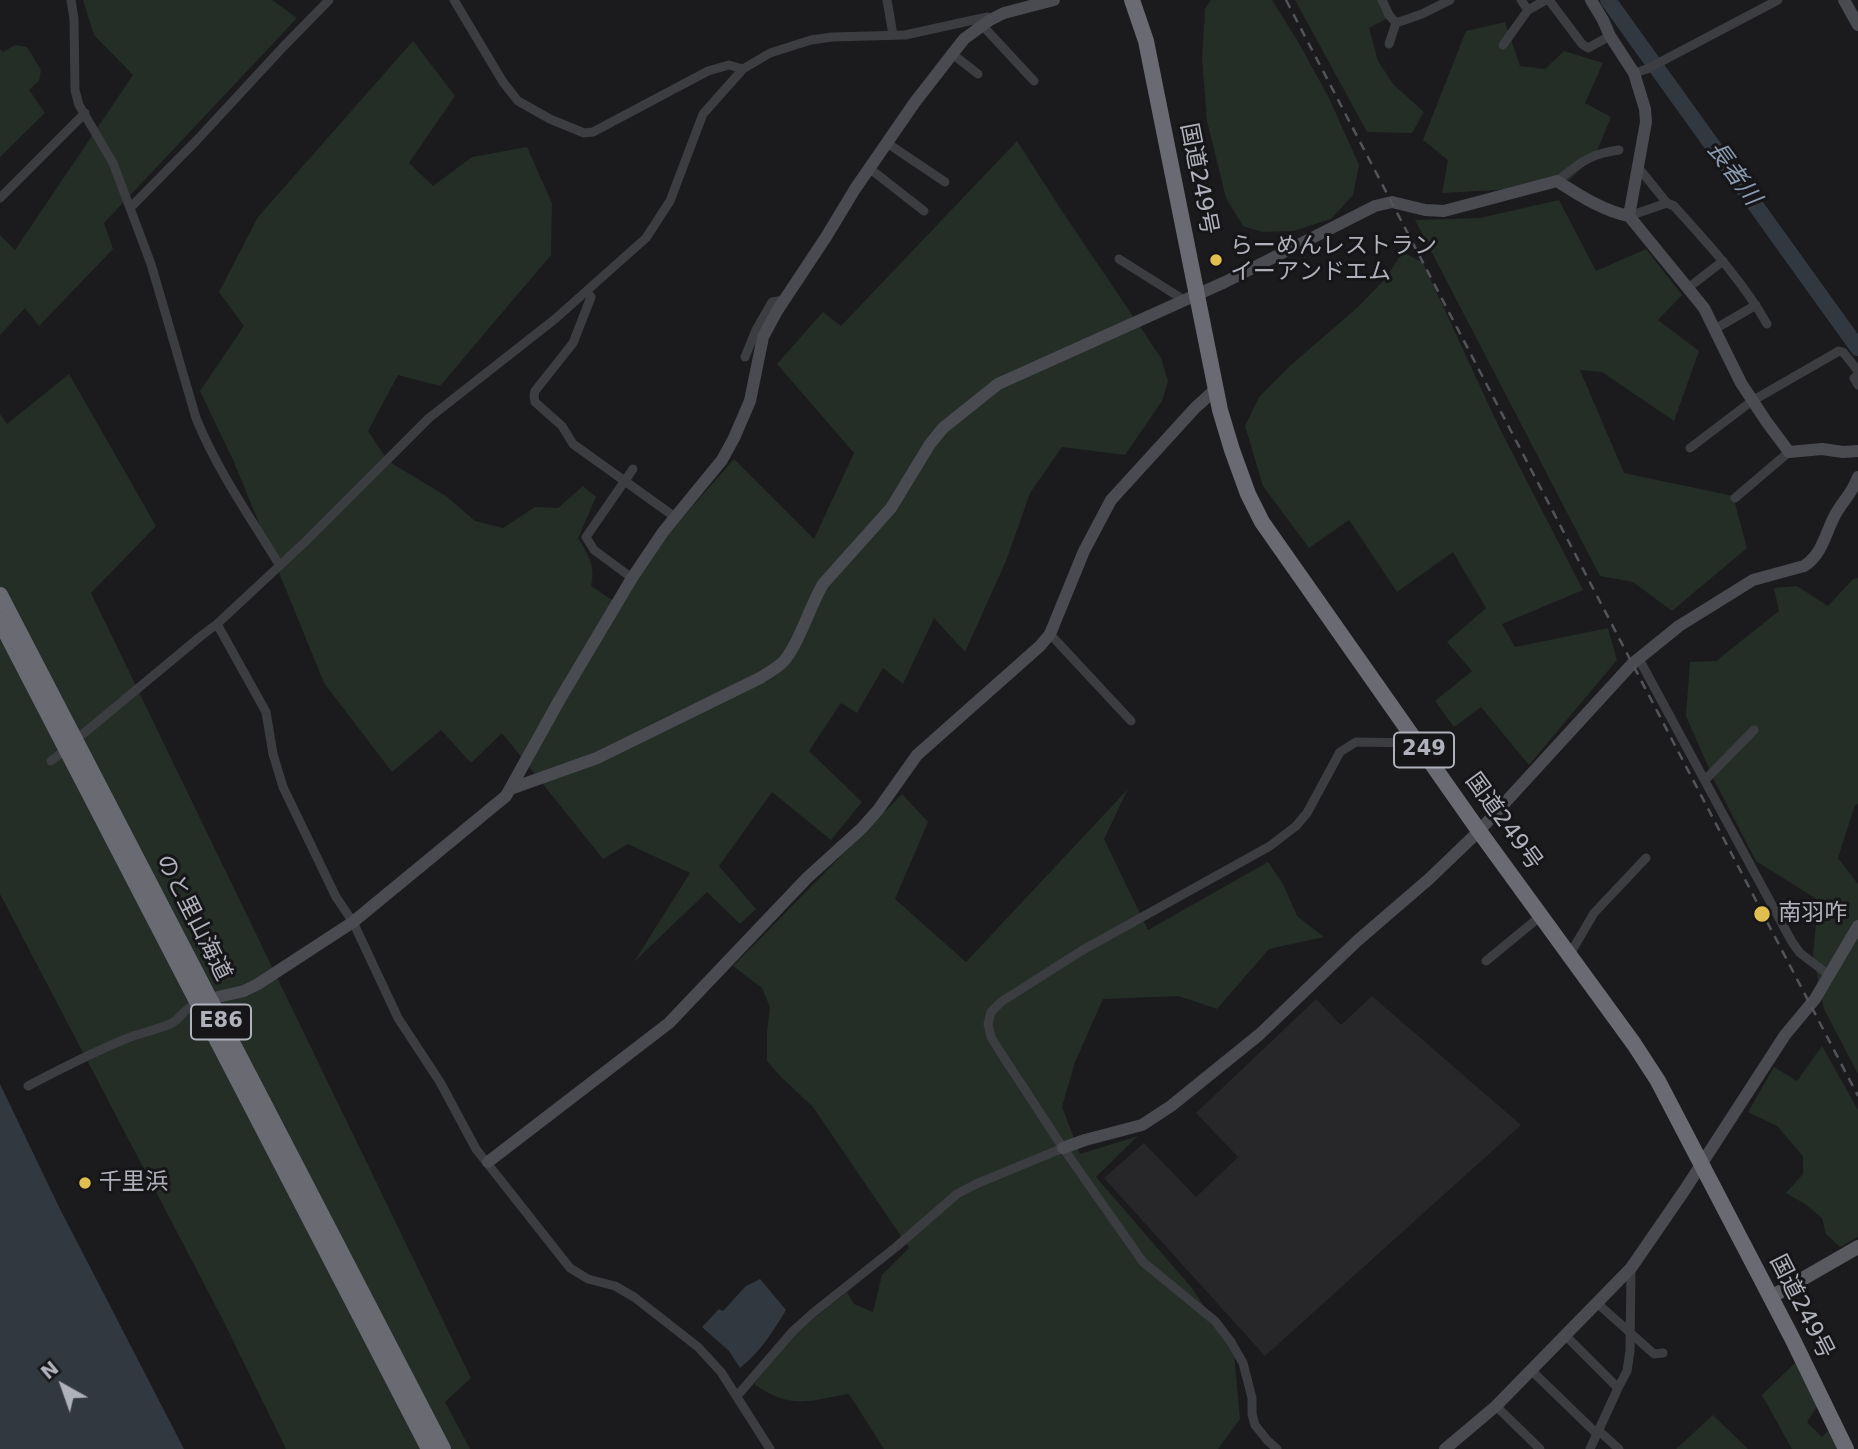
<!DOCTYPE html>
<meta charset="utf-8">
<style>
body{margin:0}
#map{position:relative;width:1858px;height:1449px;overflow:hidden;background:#1b1b1d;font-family:"DejaVu Sans",sans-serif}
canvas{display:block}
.north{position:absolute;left:28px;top:1351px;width:70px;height:70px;-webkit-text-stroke:5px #161618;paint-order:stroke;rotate:320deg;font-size:19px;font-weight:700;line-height:28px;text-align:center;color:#afb1bb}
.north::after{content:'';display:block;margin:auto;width:24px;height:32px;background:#afb1bb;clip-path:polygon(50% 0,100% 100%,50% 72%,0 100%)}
</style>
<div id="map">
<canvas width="1858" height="1449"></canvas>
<div class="north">N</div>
</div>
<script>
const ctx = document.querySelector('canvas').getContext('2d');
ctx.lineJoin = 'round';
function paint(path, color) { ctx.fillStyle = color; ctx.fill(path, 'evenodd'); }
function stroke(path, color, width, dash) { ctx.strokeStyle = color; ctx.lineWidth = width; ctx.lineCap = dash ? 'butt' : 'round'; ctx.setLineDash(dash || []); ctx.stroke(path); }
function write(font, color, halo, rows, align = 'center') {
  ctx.font = font + ' "DejaVu Sans","Noto Sans JP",sans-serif'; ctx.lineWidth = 6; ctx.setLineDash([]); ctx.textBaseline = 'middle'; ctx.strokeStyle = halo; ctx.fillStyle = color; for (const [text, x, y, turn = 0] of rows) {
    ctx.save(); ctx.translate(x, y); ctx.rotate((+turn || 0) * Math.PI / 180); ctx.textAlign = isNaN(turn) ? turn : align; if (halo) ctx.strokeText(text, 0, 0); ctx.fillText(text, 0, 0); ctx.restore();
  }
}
const built = new Path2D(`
 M 1372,996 L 1521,1125 L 1265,1356 L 1104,1178 L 1144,1143 L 1196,1197 L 1238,1157 L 1196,1113 L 1316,999 L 1341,1025 Z`);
const green = new Path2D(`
 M 83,0 L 272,0 L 297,18 L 104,223 L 113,249 L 39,326 L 25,308 L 0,335 L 0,235 L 15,250 L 133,75 L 94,35 Z
 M 1211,0 L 1272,0 L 1300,45 L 1329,98 L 1359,165 L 1353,195 L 1331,219 L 1293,231 L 1262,232 L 1243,226 L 1226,198 L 1207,121 L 1202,58 L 1205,9 Z
 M 1295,0 L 1384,0 L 1386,19 L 1369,28 L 1378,61 L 1393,84 L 1424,112 L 1412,133 L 1367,132 Z
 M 1505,22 L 1520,66 L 1545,69 L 1564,51 L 1603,63 L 1585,103 L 1611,117 L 1595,156 L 1569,180 L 1498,190 L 1442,193 L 1448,160 L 1423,140 L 1466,31 Z
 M 413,41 L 455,96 L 409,163 L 433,186 L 472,157 L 527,147 L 552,203 L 551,255 L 440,386 L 398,375 L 368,431 L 388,461 L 446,496 L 475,521 L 503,528 L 535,507 L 558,508 L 583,486 L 596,497 L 578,538 C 588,555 596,566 591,586 L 621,606 L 656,548 L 734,459 L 814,539 L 854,453 L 777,364 L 823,312 L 841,326 L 1017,141 L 1062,211 L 1161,358 L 1168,381 L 1162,401 L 1125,455 L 1062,447 L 1030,493 L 1006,561 L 965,652 L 934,618 L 903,684 L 883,668 L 857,713 L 841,703 L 809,751 L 862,802 L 831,840 L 772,792 L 719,866 L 756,909 L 740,924 L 707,892 L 634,962 L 690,873 L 628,844 L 603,859 L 502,733 L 471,763 L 441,730 L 392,772 L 324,683 L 234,462 L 200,391 L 244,326 L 219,292 L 258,217 Z
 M 15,45 L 27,47 L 41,70 L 39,81 L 29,90 L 45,113 L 0,157 L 0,49 L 3,52 Z
 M 1559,200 L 1596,271 L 1646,249 L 1682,295 L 1658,320 L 1699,351 L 1674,421 L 1602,372 L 1580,370 L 1624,473 L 1733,496 L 1747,548 L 1672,611 L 1633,582 L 1600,576 L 1415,220 L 1480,218 Z
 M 1403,252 L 1423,263 L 1499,427 L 1583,590 L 1502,624 L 1515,647 L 1608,628 L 1617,660 L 1529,765 L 1481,707 L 1454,727 L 1435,701 L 1472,671 L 1447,642 L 1486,608 L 1453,552 L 1397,592 L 1349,520 L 1309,548 L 1263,486 L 1245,426 L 1259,397 L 1291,365 L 1358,307 L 1385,279 Z
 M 69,374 L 156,526 L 91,593 L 471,1378 L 445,1402 L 470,1449 L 286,1449 L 223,1320 L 0,894 L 0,414 L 7,424 Z
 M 1858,578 L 1858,804 L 1855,805 L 1838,858 L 1858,884 L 1858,1074 L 1824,1009 L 1813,955 L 1818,900 L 1756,861 L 1713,778 L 1686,716 L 1690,662 L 1716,661 L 1779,611 L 1774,588 L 1797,586 L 1828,606 L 1853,579 Z
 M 1128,789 L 1104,839 L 1148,930 L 1268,862 L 1283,884 L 1297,916 L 1324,937 L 1269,949 L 1217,1009 L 1179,996 L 1103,999 L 1075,1062 L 1062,1107 L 1080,1154 L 1138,1136 L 1096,1177 L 1192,1288 L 1234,1352 L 1240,1419 L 1218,1449 L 884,1449 L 849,1394 C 807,1401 791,1410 754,1384 L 796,1333 L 847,1292 L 854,1304 L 873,1312 L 882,1275 L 909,1248 L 813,1107 L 781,1077 L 767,1061 L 767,1031 L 770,1007 L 762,988 L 733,966 L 902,794 L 928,822 L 895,899 L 966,962 Z
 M 1822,1046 L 1858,1110 L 1858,1237 L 1840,1247 L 1826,1234 L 1822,1218 L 1805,1204 L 1786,1193 L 1803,1174 L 1803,1156 L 1777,1126 L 1748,1112 L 1774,1067 L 1797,1081 Z
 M 1798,1360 L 1817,1407 L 1807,1422 L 1822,1437 L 1830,1429 L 1840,1449 L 1792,1449 L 1762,1395 Z
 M 1713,1415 L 1748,1449 L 1676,1449 Z`);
const water = new Path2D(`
 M 0,1084 L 59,1207 L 184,1449 L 0,1449 Z
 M 760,1279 L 786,1310 C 773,1332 760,1352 740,1368 L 729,1351 L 702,1327 L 719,1309 L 723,1311 L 746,1286 Z`);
const river = new Path2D(`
 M 1608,0 L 1858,348`);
const street = new Path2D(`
 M 71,0 L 74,19 L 75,90 L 79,105 L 113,163 L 130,208 L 151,264 L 196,418 C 217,470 250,517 280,566
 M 454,0 L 503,82 L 518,101 L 550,119 L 584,133 L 593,132 L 708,71 L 729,65 L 743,69
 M 887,0 L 893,35
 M 1382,0 L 1389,15 L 1396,23
 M 1521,0 L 1528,10
 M 1549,0 L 1582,44 L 1588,48 L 1610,36
 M 982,25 L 1034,81
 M 1389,44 L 1396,23 L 1422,14 L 1450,0
 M 1503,45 L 1528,10 L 1546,0
 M 951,53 L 978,74
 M 1634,73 L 1647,69 L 1778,0
 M 887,143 L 945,182
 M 1638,167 L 1667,203 L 1674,206 C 1708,244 1742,280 1767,324
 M 869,168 L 924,211
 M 1557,181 C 1580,163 1589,154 1619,150
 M 0,198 L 85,113
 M 130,208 L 197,140 L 284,46 L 329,0
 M 1629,216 L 1667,203
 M 1119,259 L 1184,300
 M 1688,288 L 1723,261
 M 587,292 L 591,297 L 573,343 L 535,391 L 534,396 L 535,402 L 562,426 L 573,444 L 675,517
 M 1715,329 L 1756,305
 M 745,357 L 756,330 L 772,302 L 784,300
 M 1858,375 L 1854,378 L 1858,385
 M 1690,448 L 1752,401 L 1839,351 L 1843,352 L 1858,371
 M 1735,498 L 1789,452
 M 632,578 L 594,550 L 586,537 L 633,469
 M 217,624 L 266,712 L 273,754 L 283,787 L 336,897 L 353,922 L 398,1018 L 440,1082 L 476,1149 L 570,1268 L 588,1279 L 615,1286 L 634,1297 L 698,1347 L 721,1372 L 770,1449
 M 1050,634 L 1131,721
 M 1639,659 L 1792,942 L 1800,953 L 1829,975
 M 83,734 L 201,636 L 217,624 L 305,542 L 429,418 L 555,319 L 646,238 L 670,201 L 703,114 L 743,69 L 770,53 L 811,40 L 832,37 L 905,35 L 978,19 L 988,17 L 990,20
 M 51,761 L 60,754
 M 1705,780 L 1754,730
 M 1570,954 L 1594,913 L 1646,858
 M 1486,961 L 1542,915
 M 28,1086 C 62,1068 97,1050 133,1036 C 146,1032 158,1029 170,1024 C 180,1020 182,1011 191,1007
 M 1597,1303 L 1654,1354 L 1663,1353
 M 1566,1336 L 1618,1388
 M 1532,1371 L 1597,1434
 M 737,1396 L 793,1331 L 813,1313 L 896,1247 L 957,1194 L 976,1184 L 1063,1148
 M 1496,1406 L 1540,1449
 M 1598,1430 L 1619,1449
 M 1277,1449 L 1267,1440 L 1255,1425 L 1252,1414 L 1252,1398 L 1243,1363 L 1231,1342 L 1215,1321 L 1143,1262 L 1063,1148 L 999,1050 L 991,1037 L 988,1024 L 991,1012 L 1001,1002 L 1081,951 L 1270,846 L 1296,826 L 1307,813 L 1340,752 L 1356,742 L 1417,743
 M 1590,1449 L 1618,1388 L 1627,1371 L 1630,1351 L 1631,1268`);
const secondary = new Path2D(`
 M 1591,0 L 1603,20 L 1610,36 L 1634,73 L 1645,109 L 1646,122 L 1629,216
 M 1844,0 L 1858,25
 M 510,789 L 597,758 L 760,678 C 767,673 776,669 783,662 C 798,646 810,606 823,584 L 891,508 L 930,444 L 943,428 L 998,384 L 1225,282 L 1375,206 L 1392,202 L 1425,210 L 1444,211 L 1557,181 C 1579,195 1603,211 1629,216 L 1704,308 L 1741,383 L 1766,421 L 1789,452 L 1822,449 L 1843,452 L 1858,451
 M 218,997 L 244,991 L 258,984 L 353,922 L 506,796 L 560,699 L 632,578 L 663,532 L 722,460 L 734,438 L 750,401 L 763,337 L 777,311 L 826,237 L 855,189 L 915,102 L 964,39 L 990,20 L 1004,13 L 1054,0
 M 1063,1148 L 1085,1140 L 1142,1125 L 1171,1106 L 1260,1034 L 1357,941 L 1429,879 L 1479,831 L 1632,664 L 1679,626 L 1753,580 L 1804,566 C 1824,554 1826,528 1838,510 C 1847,496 1852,493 1858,477
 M 488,1162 L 669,1023 L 807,878 L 862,828 L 878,810 L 917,755 L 1040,646 L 1050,634 L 1084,551 L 1111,500 L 1195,408 L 1217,388
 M 1445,1449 L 1496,1406 L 1631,1268 L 1684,1191 L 1785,1035 L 1815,999 L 1858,926`);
const primary = new Path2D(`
 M 1771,1297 L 1858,1247`);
const highway = new Path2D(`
 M 1132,0 L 1146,41 L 1220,410 L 1232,450 L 1248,494 L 1262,522 L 1479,831 L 1634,1044 L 1658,1081 L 1792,1338 L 1846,1449
 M 0,595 L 443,1449
 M 0,621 L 429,1449`);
const rail = new Path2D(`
 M 1286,0 L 1858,1096`);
const markers = [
 [1216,260,7,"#e0be50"],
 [1762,914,9,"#e0be50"],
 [85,1183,7,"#e0be50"]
];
const shields = [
 [1424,750,60],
 [221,1022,60]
];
const shieldNames = [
 ["249",1424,750],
 ["E86",221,1022]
];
const streetNames = [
 ["国道249号",1198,179,79],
 ["国道249号",1503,822,54],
 ["のと里山海道",193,918,63],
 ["国道249号",1801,1307,63]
];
const poiNames = [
 ["らーめんレストラン",1230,247],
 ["イーアンドエム",1230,273],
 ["南羽咋",1778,914],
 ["千里浜",99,1183]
];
const waterNames = [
 ["長者川",1733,174,54]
];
paint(built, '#27272a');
paint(green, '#252d27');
paint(water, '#323840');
stroke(river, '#323840', 16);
stroke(street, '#3c3d41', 9);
stroke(secondary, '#4a4b51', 12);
stroke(primary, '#595960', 14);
stroke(highway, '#696a72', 16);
stroke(rail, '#53545a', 2.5, [9, 7]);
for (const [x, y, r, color] of markers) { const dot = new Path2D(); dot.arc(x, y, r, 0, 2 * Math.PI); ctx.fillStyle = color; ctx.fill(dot); stroke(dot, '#161618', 2.5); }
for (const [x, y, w] of shields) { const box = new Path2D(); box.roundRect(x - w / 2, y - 17.5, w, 35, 5); ctx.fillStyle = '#161618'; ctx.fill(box); stroke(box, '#afb1bb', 2); }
write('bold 21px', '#afb1bb', null, shieldNames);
write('23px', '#afb1bb', '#161618', streetNames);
write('23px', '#afb1bb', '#161618', poiNames, 'left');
write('italic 24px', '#8a9bb1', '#161618', waterNames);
</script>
